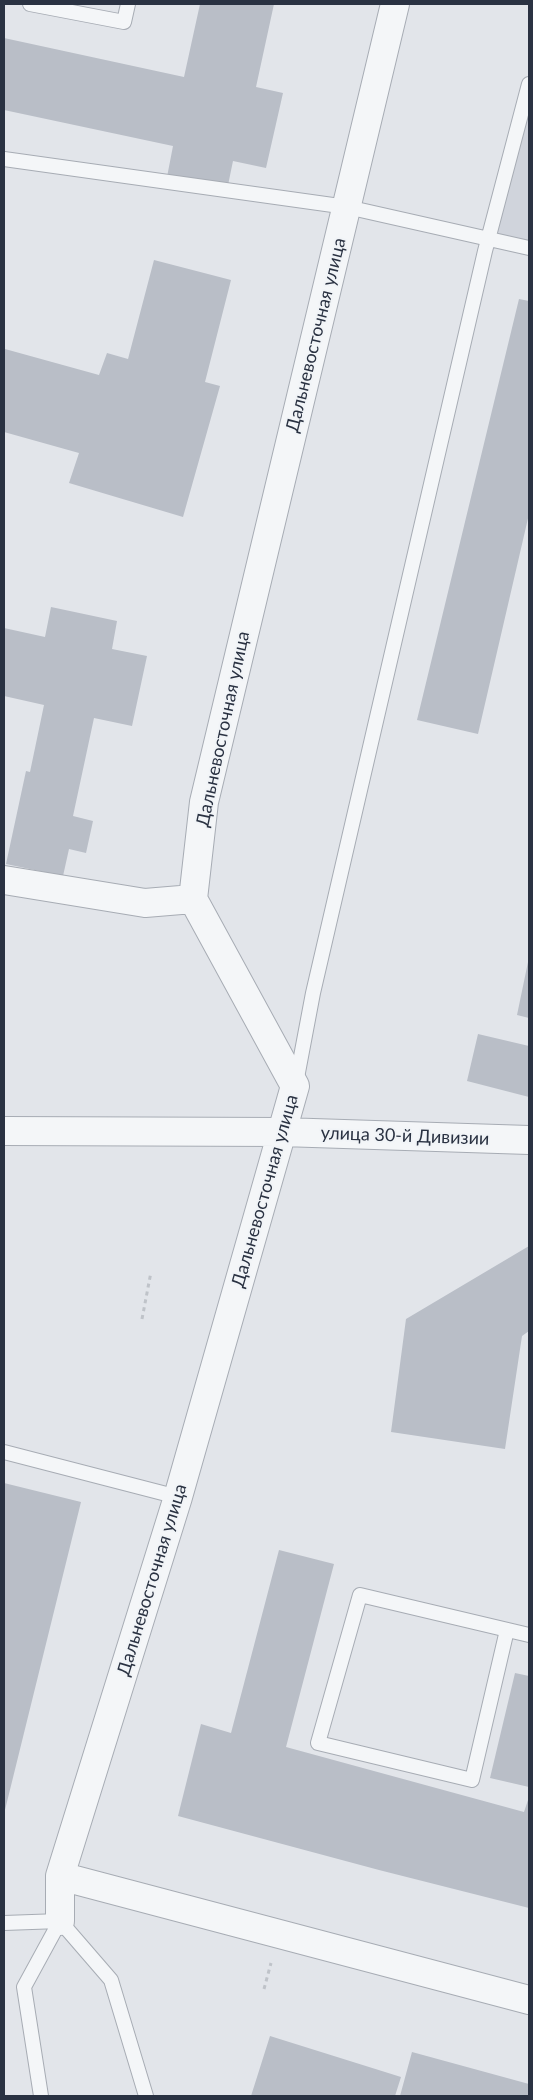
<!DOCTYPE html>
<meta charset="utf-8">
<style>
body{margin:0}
#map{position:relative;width:533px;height:2100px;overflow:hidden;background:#e2e5ea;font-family:Lato,sans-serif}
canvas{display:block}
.frame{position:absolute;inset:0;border:5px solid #2a3242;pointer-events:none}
</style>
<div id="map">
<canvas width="533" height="2100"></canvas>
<div class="frame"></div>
</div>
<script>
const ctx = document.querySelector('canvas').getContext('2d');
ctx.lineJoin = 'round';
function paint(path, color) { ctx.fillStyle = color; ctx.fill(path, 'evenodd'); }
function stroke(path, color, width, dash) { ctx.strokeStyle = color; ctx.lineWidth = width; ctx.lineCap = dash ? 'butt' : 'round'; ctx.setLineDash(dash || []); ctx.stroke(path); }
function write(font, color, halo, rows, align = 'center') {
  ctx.font = font + ' Lato,sans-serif'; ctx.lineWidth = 4; ctx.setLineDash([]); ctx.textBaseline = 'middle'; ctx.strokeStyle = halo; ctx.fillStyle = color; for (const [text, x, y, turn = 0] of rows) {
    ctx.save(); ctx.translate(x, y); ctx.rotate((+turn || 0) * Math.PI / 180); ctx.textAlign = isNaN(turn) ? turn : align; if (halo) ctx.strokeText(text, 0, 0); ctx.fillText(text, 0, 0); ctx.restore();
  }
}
const built = new Path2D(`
 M 529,82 L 529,248 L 489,239 Z`);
const building = new Path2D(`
 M 200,4 L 274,4 L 256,87 L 283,93 L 266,168 L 233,161 L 227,190 L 167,177 L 173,146 L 4,110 L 4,38 L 184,77 Z
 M 154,260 L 231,280 L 205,382 L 220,386 L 183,517 L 69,483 L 79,453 L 4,432 L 5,349 L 99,375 L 107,353 L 128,359 Z
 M 519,299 L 529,301 L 529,514 L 478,734 L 417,720 Z
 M 51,607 L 117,621 L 112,649 L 147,656 L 132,726 L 94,718 L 73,816 L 93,821 L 86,853 L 69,849 L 63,876 L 6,864 L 26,771 L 30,772 L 44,705 L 4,696 L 4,628 L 45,637 Z
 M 528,962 L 529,963 L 529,1018 L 517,1015 Z
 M 478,1034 L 529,1046 L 529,1097 L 467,1081 Z
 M 529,1246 L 529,1331 L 522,1336 L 505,1449 L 391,1432 L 406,1319 Z
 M 4,1483 L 81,1502 L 4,1814 Z
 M 279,1550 L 334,1564 L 286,1747 L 524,1812 L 529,1797 L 529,1908 L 379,1870 L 178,1816 L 201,1724 L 231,1733 Z
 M 515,1673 L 529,1676 L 529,1787 L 490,1778 Z
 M 270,2036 L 401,2077 L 395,2096 L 251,2096 Z
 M 412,2052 L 529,2084 L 529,2096 L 400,2096 Z`);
const path = new Path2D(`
 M 142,1319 L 151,1272
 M 264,1989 L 271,1963`);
const service = new Path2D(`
 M 30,4 L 124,22 L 128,4
 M 4,159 L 347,207 L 529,248
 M 296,1083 L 313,993 L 485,251 L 529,84
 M 4,1452 L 178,1497
 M 507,1630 L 472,1780 L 318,1743 L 360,1595 L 529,1635
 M 4,1923 L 60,1921 L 111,1980 L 146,2096
 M 41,2096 L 24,1987 L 60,1921`);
const minor = new Path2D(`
 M 4,880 L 145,903 L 193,899
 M 4,1131 L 282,1132 L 529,1140
 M 60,1876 L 529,2000
 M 60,1921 L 60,1876 L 178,1497 L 295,1086 L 193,899 L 204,802 L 395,4`);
const streetNames = [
 ["Дальневосточная улица",316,335,-76],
 ["Дальневосточная улица",223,729,-78],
 ["улица 30-й Дивизии",405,1136,2],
 ["Дальневосточная улица",265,1191,-74],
 ["Дальневосточная улица",152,1580,-73]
];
paint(built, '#d0d4dc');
paint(building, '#b9bec7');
stroke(service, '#a7acb4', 16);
stroke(minor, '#a7acb4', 30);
stroke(path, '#bfc3c9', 3, [4, 4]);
stroke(service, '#f4f6f8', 14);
stroke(minor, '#f4f6f8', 28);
write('18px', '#2a3242', '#f1f4f7', streetNames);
</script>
